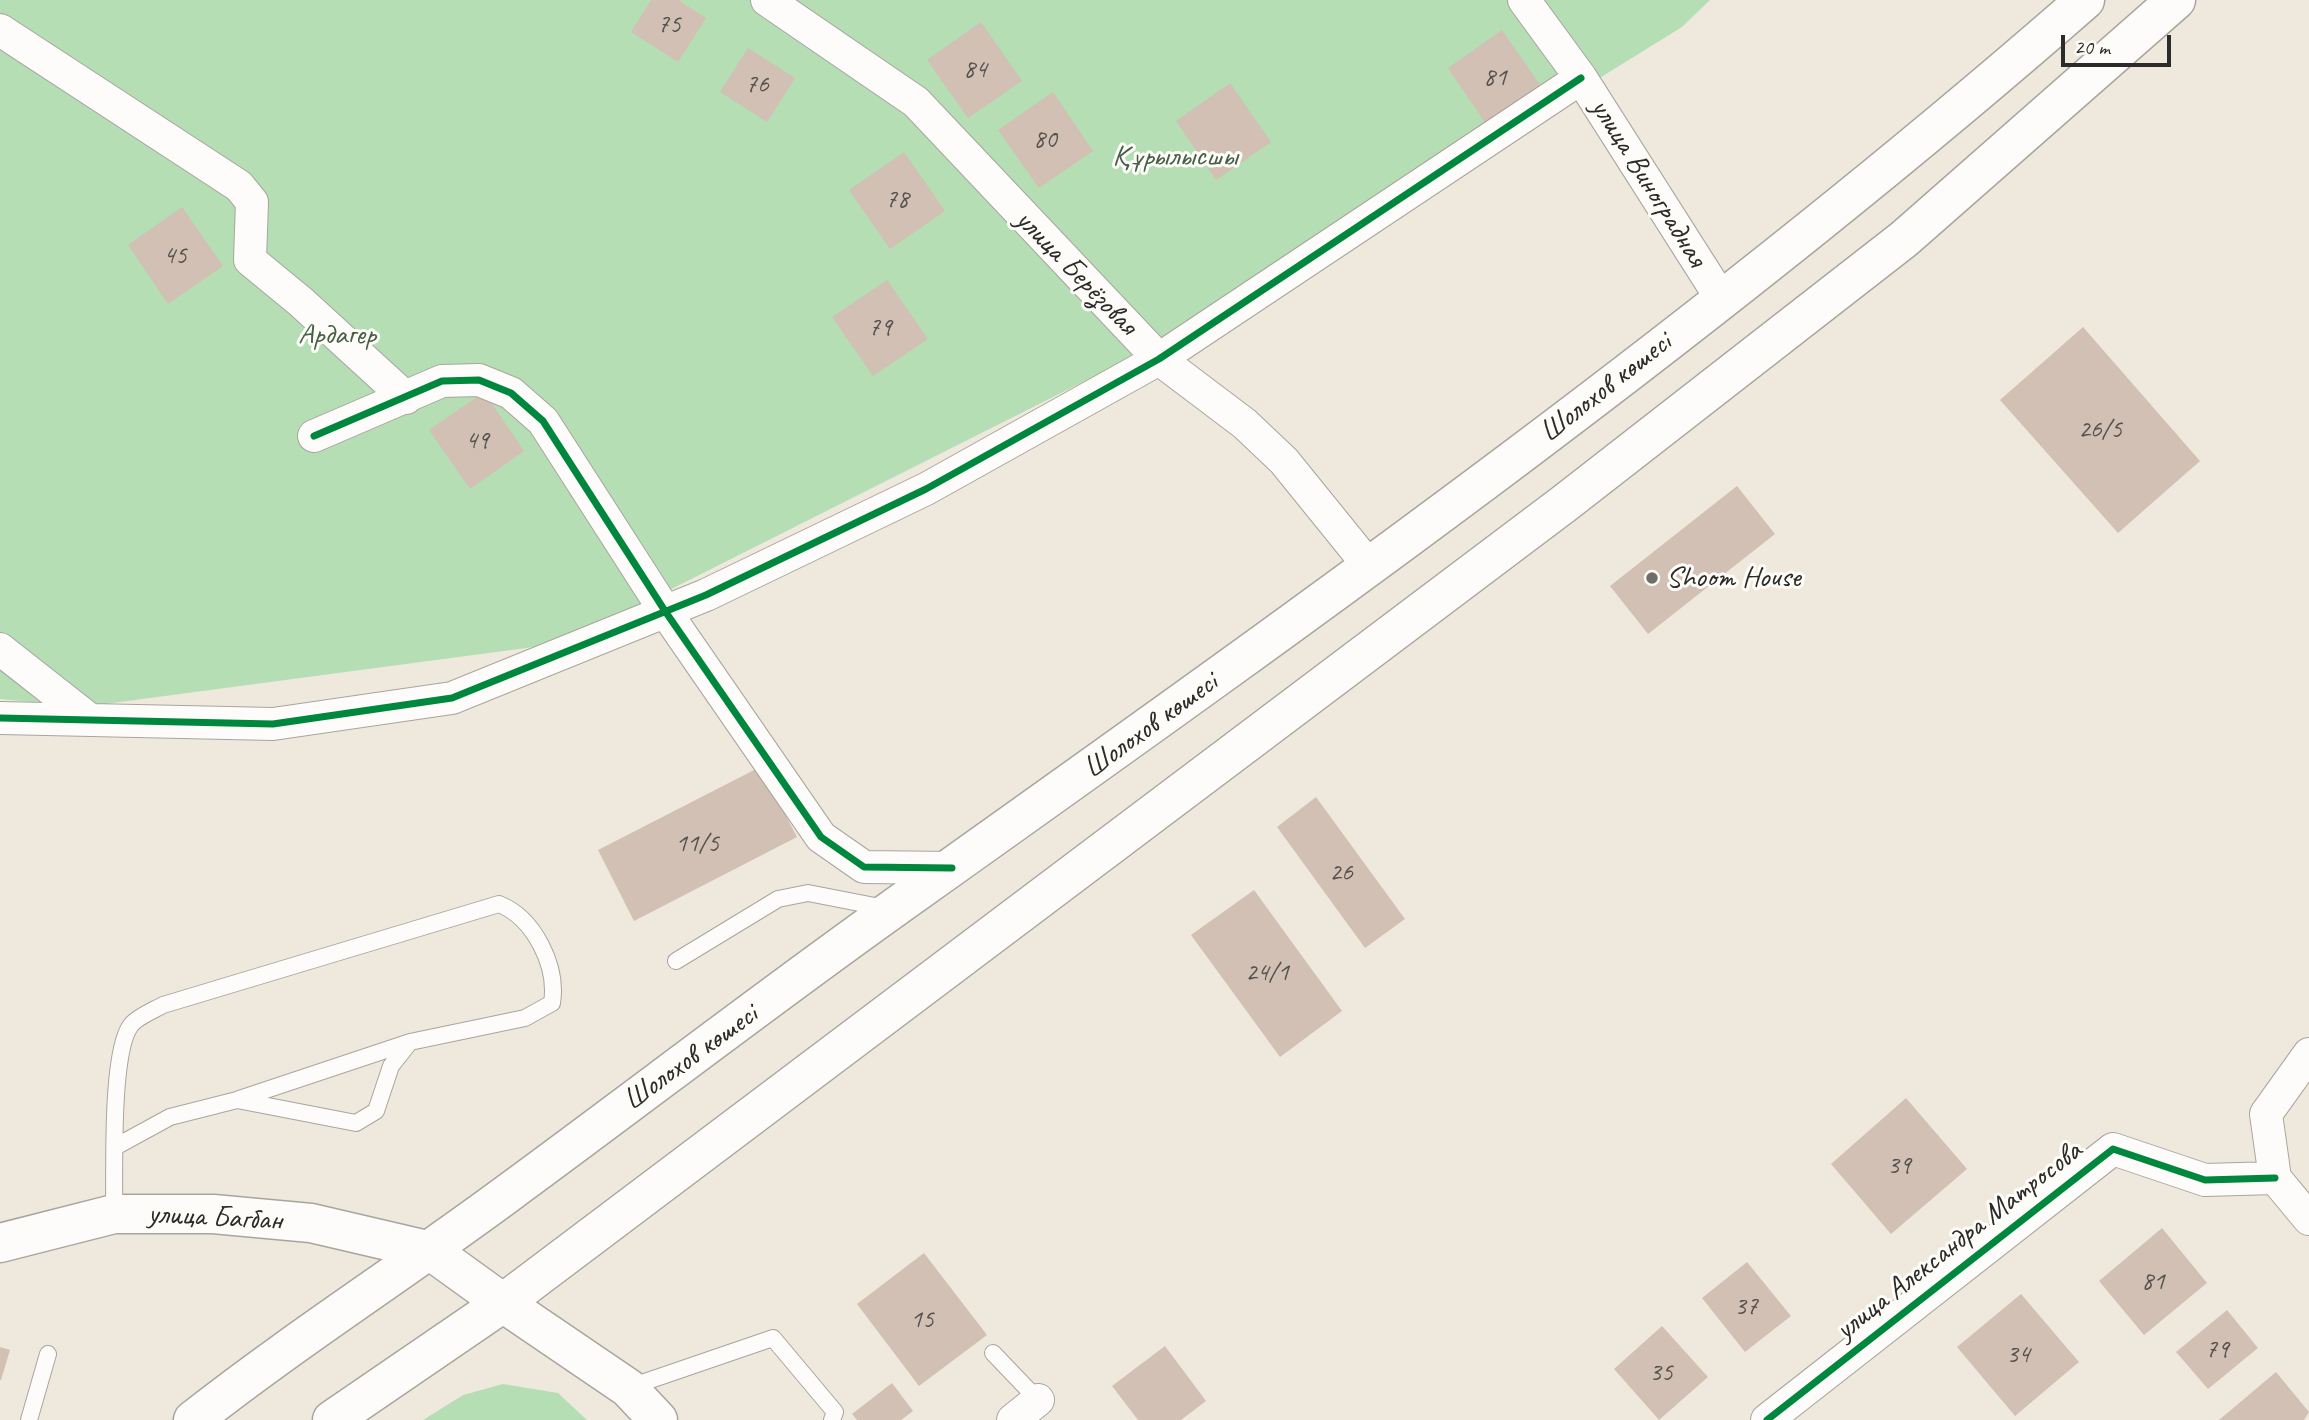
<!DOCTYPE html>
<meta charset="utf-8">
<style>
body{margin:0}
#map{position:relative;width:2309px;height:1420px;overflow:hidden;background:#efe9dd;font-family:Caveat,sans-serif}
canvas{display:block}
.scale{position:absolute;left:2061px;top:35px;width:110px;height:32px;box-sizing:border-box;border:4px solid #2b2b2b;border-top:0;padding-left:9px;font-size:21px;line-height:24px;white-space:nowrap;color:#2b2b2b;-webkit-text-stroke:5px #fdfcf7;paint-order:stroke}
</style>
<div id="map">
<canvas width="2309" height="1420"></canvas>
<div class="scale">20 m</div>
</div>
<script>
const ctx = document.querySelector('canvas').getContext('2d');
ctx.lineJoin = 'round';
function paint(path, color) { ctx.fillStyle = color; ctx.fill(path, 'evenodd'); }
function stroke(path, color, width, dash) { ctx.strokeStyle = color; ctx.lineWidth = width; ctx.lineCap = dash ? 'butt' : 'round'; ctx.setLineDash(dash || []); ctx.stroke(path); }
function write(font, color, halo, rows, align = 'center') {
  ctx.font = font + ' Caveat,sans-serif'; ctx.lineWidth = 6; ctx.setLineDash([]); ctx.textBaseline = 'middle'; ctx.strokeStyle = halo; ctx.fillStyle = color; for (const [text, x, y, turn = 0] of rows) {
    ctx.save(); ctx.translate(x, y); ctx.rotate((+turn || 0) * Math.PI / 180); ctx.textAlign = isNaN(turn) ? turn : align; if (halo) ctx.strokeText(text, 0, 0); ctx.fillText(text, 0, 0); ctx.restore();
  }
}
const green = new Path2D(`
 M 0,0 L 1710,0 L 1682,27 L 1220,313 L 564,643 L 82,707 L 0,699 Z
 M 503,1384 L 558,1393 L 587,1420 L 423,1420 L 463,1395 Z`);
const building = new Path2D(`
 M 651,0 L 678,0 L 706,18 L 678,62 L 631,32 Z
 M 981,22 L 1022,81 L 968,118 L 927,60 Z
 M 1502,30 L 1543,89 L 1488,127 L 1448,68 Z
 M 748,48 L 795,78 L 767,122 L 720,92 Z
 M 1230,83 L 1271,142 L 1216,180 L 1176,121 Z
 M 1053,92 L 1093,151 L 1039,188 L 998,130 Z
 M 904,152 L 945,211 L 890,249 L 849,190 Z
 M 182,207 L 223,266 L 168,304 L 128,245 Z
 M 887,280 L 928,339 L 873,376 L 832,317 Z
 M 2083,327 L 2200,461 L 2118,533 L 2000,400 Z
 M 484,392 L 524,451 L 470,489 L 429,430 Z
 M 1737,486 L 1775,534 L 1648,634 L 1610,586 Z
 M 760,767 L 797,837 L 634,921 L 598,850 Z
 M 1316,797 L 1405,919 L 1365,948 L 1277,827 Z
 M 1254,890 L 1342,1011 L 1280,1057 L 1191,935 Z
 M 1906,1098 L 1967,1169 L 1891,1234 L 1831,1164 Z
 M 2162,1228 L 2207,1283 L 2144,1335 L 2099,1281 Z
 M 924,1253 L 987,1335 L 919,1386 L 857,1304 Z
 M 1747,1262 L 1791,1316 L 1745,1352 L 1702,1298 Z
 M 2021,1294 L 2079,1362 L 2015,1416 L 1957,1347 Z
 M 2227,1310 L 2258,1348 L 2208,1389 L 2176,1352 Z
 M 1662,1326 L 1708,1377 L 1659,1420 L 1614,1369 Z
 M 1165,1346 L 1206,1401 L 1181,1420 L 1138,1420 L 1112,1386 Z
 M 0,1347 L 10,1350 L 1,1380 L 0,1380 Z
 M 2276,1372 L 2309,1412 L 2304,1420 L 2219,1420 Z
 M 892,1383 L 913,1411 L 901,1420 L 857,1420 L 852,1414 Z`);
const lane = new Path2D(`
 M 676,961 L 778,899 L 808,893 L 885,908
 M 239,1099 L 410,1042
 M 114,1214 C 115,1175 110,1052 131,1025 C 137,1017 154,1010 163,1005 L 499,904 C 534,918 558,966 552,1003 L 525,1018 L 410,1042 L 391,1066 L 376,1111 L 356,1123 L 237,1100 L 170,1117 L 115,1147
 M 993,1353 L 1038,1400
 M 630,1387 L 773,1338 L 835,1412 L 832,1420
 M 29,1420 L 48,1354`);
const street = new Path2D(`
 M 767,0 L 916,102 L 1159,359 L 1245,424 L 1284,461 L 1369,566
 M 1524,0 L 1581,78 L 1721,298
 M 0,30 L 239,186 L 252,202 L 250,260 L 301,302 L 406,398
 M 314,436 L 442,381 L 479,380 L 511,393 L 543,421 L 665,611 L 821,837 L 864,867 L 952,868
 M 0,649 L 89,719
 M 0,718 L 273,724 L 452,698 L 706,595 L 926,489 L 1159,359 L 1581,78
 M 2275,1178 L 2266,1114 L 2309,1054
 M 2275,1178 L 2309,1219
 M 1013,1420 L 1038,1400
 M 1767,1420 L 2113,1149 L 2205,1180 L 2275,1178`);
const secondary = new Path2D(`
 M 0,1243 L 114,1214 L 213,1214 L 311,1223 L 431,1251
 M 503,1303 L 628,1388 L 658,1420`);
const highway = new Path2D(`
 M 431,1251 L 503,1303
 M 193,1420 C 296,1339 406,1269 511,1191 C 639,1097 765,1000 894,908 C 1300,619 1709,329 2085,0
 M 332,1420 L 503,1303 L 1565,503 L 1904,239 L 2176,0`);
const cycleway = new Path2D(`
 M 314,436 L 442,381 L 479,380 L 511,393 L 543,421 L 665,611 L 821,837 L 864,867 L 952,868
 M 0,718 L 273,724 L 452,698 L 706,595 L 926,489 L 1159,359 L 1581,78
 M 1767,1420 L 2113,1149 L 2205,1180 L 2275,1178`);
const markers = [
 [1652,578,7,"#706e69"]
];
const numberNames = [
 ["75",669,25],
 ["84",975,70],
 ["81",1495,78],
 ["76",757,85],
 ["80",1045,140],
 ["78",897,200],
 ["45",175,256],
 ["79",880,328],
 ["26/5",2100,430],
 ["49",477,441],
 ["11/5",697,844],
 ["26",1341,873],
 ["24/1",1267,973],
 ["39",1899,1166],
 ["81",2153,1282],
 ["37",1746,1307],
 ["15",922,1320],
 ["79",2217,1350],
 ["34",2018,1355],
 ["35",1661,1373]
];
const parkNames = [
 ["Құрылысшы",1175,157],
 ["Ардагер",337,335]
];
const streetNames = [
 ["улица Виноградная",1648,183,58],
 ["улица Берёзовая",1076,273,46],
 ["Шолохов көшесі",1606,388,-38],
 ["Шолохов көшесі",1151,726,-36],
 ["Шолохов көшесі",691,1058,-36],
 ["улица Багбан",215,1218,3],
 ["улица Александра Матросова",1959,1241,-38]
];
const poiNames = [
 ["Shoom House",1666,578]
];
paint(green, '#b5deb5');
paint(building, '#d1c0b3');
stroke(lane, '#a8a59e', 18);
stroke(street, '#a8a59e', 34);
stroke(secondary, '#a8a59e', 41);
stroke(highway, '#a8a59e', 41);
stroke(lane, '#fdfcfa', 16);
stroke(street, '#fdfcfa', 32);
stroke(secondary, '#fdfcfa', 38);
stroke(highway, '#fdfcfa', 38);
stroke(cycleway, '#00873e', 7);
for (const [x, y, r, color] of markers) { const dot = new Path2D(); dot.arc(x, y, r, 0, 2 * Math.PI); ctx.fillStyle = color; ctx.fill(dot); stroke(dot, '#fdfcf7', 2.5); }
write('26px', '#54504d', null, numberNames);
write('30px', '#465e4a', '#fdfcf7', parkNames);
write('30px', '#2b2b2b', '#fdfcf7', streetNames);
write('30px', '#2b2b2b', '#fdfcf7', poiNames, 'left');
</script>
